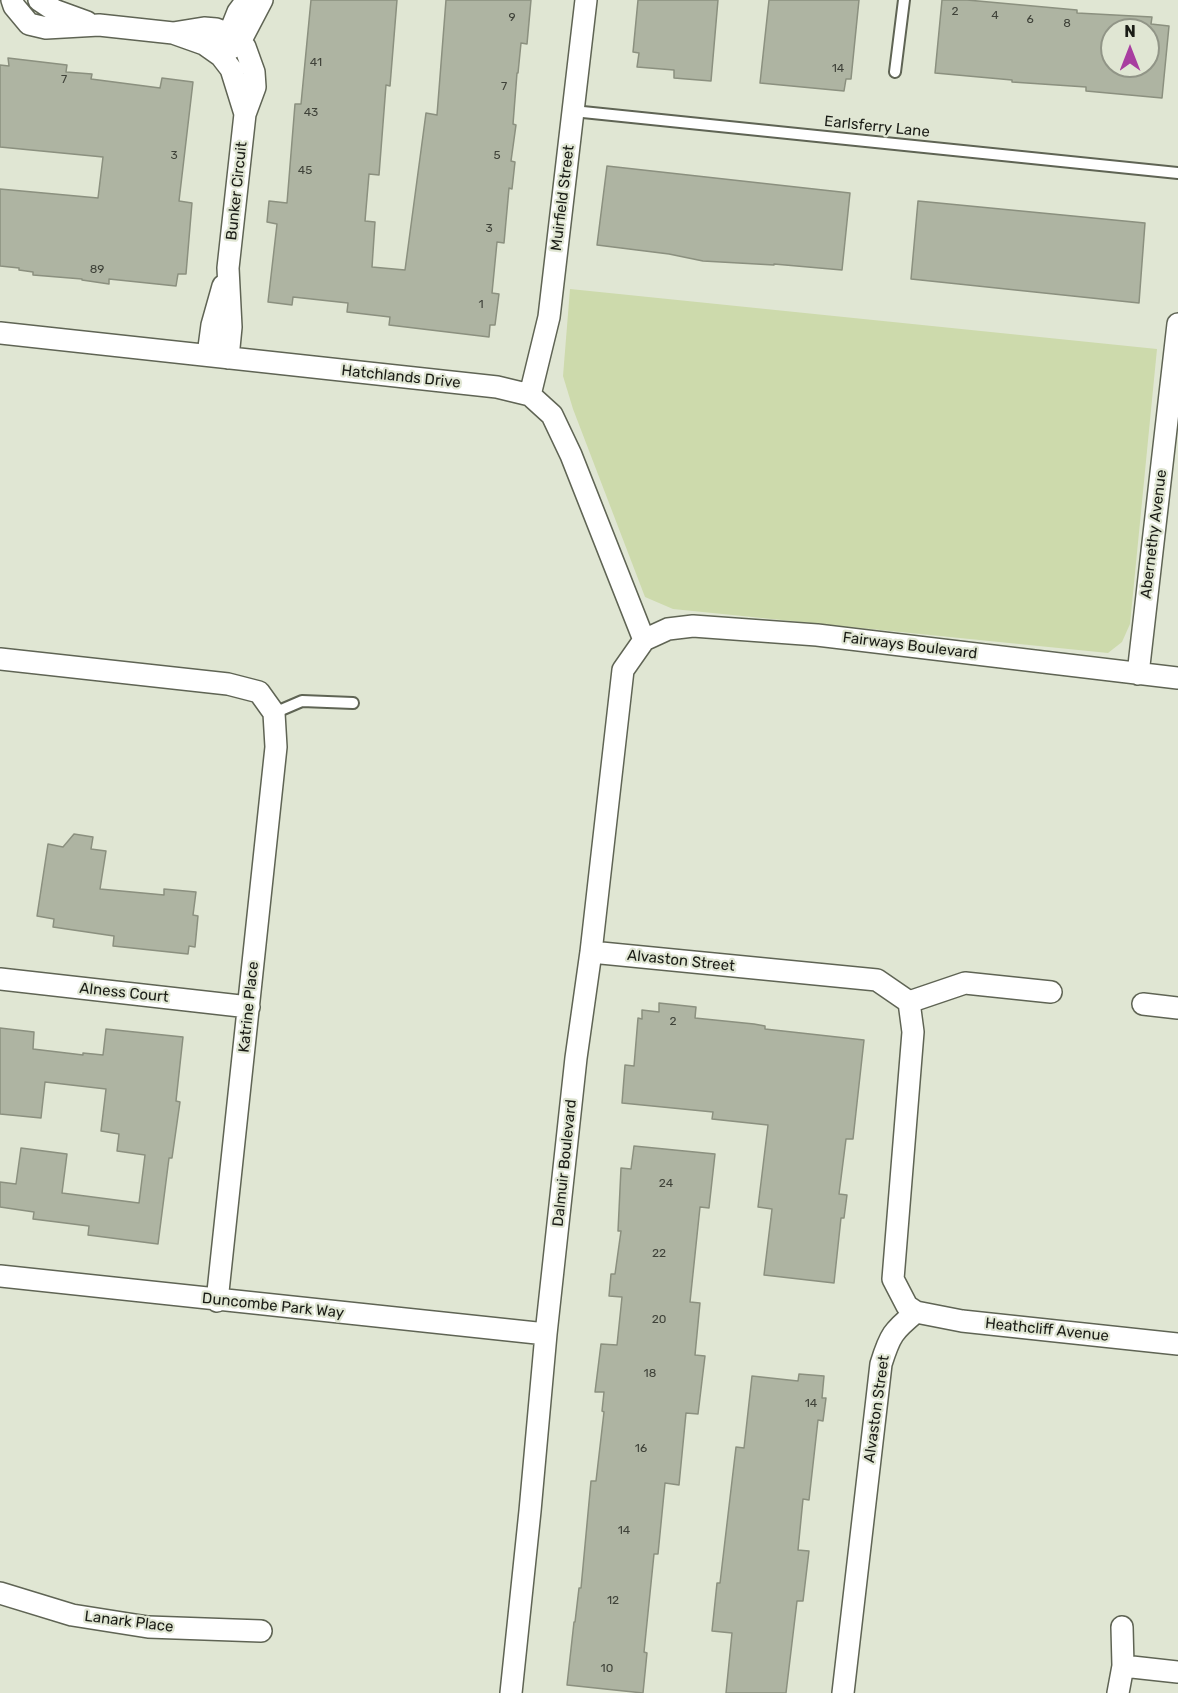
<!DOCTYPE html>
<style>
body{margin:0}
#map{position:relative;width:1178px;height:1693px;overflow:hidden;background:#e0e6d3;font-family:Rubik,sans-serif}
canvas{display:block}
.north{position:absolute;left:1100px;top:18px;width:60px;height:60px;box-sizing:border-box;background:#e0e6d3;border:2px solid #919587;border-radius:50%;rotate:0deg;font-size:16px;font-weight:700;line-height:24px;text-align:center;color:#1a1c16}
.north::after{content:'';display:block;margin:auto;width:21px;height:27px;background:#a83ea0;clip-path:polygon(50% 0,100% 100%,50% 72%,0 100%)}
</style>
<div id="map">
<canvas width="1178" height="1693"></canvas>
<div class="north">N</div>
</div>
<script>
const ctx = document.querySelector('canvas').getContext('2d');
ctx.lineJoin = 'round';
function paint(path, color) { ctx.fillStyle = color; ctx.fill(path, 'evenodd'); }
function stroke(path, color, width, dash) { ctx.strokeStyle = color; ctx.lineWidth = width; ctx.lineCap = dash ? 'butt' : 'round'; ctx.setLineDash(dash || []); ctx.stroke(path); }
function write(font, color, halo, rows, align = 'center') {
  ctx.font = font + ' Rubik,sans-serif'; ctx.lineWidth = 4.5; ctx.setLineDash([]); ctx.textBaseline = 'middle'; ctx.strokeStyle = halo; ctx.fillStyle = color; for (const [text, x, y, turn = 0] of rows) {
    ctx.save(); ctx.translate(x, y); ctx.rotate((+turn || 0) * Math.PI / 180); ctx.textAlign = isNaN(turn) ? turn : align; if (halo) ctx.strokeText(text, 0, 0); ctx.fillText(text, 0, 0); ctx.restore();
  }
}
const green = new Path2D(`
 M 570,289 L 1157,349 L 1130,624 L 1122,642 L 1108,653 L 673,609 L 645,597 L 573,409 L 563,376 Z`);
const building = new Path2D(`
 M 311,0 L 397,0 L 390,86 L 386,85 L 379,175 L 369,174 L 365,221 L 375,222 L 372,267 L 405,270 L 426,113 L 437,115 L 446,0 L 531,0 L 527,44 L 521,43 L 518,73 L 517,73 L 513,124 L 516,125 L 511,161 L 515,162 L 512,189 L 509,188 L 504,243 L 497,242 L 492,293 L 499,294 L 495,325 L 490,325 L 489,337 L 389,325 L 390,317 L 347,312 L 348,303 L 293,297 L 292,305 L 268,302 L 277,224 L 267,222 L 269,201 L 287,203 L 295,104 L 301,104 Z
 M 638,0 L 718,0 L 711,81 L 674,78 L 674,70 L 637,67 L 639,53 L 633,52 Z
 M 769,0 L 859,0 L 851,79 L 846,79 L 844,91 L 760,83 Z
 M 942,0 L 967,0 L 1077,10 L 1077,13 L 1152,17 L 1151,24 L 1169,26 L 1162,98 L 1086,91 L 1086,87 L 1012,82 L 1012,80 L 935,73 ZM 1112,30 L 1148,30 L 1148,66 L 1112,66 Z
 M 8,58 L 67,65 L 66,72 L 92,74 L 91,79 L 160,88 L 162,78 L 193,82 L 179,201 L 192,203 L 186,274 L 178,274 L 176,286 L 109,279 L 109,284 L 82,280 L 82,279 L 33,275 L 33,272 L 19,270 L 19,268 L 0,266 L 0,189 L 98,198 L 103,157 L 0,147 L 0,65 L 9,66 Z
 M 607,166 L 850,193 L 842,270 L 774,264 L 774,265 L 703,261 L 669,254 L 597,245 Z
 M 918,201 L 1145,223 L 1139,303 L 911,279 Z
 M 74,834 L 93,837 L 91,849 L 106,851 L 100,889 L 164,895 L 164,889 L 196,892 L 193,915 L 198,916 L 195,947 L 189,946 L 188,954 L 113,946 L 114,936 L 53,927 L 54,919 L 37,916 L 48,844 L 63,847 Z
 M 659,1003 L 696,1007 L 695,1018 L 754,1024 L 765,1026 L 765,1029 L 864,1040 L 853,1139 L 846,1139 L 839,1194 L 847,1195 L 844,1218 L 841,1218 L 834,1283 L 764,1275 L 772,1209 L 758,1207 L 768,1125 L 712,1119 L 713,1112 L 622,1103 L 625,1065 L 634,1066 L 638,1018 L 642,1019 L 642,1010 L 659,1012 Z
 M 0,1028 L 34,1032 L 33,1049 L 83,1055 L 83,1053 L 103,1055 L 106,1029 L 183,1037 L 176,1101 L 180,1102 L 172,1158 L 169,1158 L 158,1244 L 88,1235 L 89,1226 L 33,1219 L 34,1212 L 0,1207 L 0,1182 L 16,1184 L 21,1148 L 67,1154 L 62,1193 L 139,1203 L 145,1155 L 117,1151 L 119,1134 L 101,1131 L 106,1089 L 45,1082 L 41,1118 L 0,1114 Z
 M 634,1146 L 715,1154 L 709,1208 L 700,1207 L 690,1302 L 700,1303 L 695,1355 L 705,1356 L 698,1414 L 686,1413 L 679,1485 L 665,1483 L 658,1554 L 654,1554 L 644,1652 L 647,1653 L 643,1693 L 567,1685 L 574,1622 L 575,1622 L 579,1588 L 581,1588 L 591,1481 L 596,1481 L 604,1412 L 602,1411 L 604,1392 L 595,1392 L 601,1344 L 617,1345 L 622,1297 L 609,1296 L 611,1274 L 615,1274 L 621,1231 L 618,1231 L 621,1168 L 631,1169 Z
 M 799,1374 L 824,1376 L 822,1398 L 826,1398 L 823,1421 L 818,1420 L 809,1500 L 803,1499 L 798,1550 L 809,1551 L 803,1601 L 797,1601 L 786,1693 L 726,1693 L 732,1633 L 712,1631 L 717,1583 L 720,1583 L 736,1447 L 744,1448 L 752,1376 L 798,1381 Z`);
const lane = new Path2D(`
 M 895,72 L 904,0
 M 573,111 L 1178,173
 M 274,713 L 302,701 L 353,703`);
const street = new Path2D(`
 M 12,0 L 14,6 L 29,24 L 46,28 L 99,25 L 173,33 L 204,44 L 221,56 L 231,69 L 245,114
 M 39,0 L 54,10 L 87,22
 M 173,33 L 204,28 L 216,29 L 236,37 L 245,47 L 254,72 L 255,87 L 245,114 L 228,268 L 231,327 L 228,358
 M 224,47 L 238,12 L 247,0
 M 230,49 L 240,42 L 262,0
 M 0,333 L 497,387 L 530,395 L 552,415 L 571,455 L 644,640
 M 208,355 L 212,325 L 223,286
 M 530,395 L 549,317 L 586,0
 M 644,640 L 668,629 L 693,626 L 817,635 L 1178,678
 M 0,659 L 228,684 L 259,692 L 274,713 L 276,747 L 217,1301
 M 1138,674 L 1178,324
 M 591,952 L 877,980 L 909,1002 L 913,1032 L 893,1279 L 907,1306 L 916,1312 C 893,1331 890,1335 881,1364 L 843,1693
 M 0,979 L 249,1007
 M 909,1002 L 965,983 L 1051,992
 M 1143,1004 L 1178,1008
 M 0,1276 L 546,1334
 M 916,1312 L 962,1321 L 1178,1344
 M 0,1593 L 72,1615 L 148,1627 L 261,1631
 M 1123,1666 L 1178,1672
 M 511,1693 L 530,1511 L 546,1334 L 576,1058 L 591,952 L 623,670 L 644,640
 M 1118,1693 L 1123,1666 L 1122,1627`);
const numberNames = [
 ["2",955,12],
 ["4",995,16],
 ["9",512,18],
 ["6",1030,20],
 ["8",1067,24],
 ["41",316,63],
 ["14",838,69],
 ["7",64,80],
 ["7",504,87],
 ["43",311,113],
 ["3",174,156],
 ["5",497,156],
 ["45",305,171],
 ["3",489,229],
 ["89",97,270],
 ["1",481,305],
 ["2",673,1022],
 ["24",666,1184],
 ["22",659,1254],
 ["20",659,1320],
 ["18",650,1374],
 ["14",811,1404],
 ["16",641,1449],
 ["14",624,1531],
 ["12",613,1601],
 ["10",607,1669]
];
const streetNames = [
 ["Earlsferry Lane",877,127,6],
 ["Bunker Circuit",237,191,-84],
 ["Muirfield Street",563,198,-83],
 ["Hatchlands Drive",401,377,6],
 ["Abernethy Avenue",1154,534,-83],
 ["Fairways Boulevard",910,646,7],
 ["Alvaston Street",681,961,6],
 ["Alness Court",124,993,6],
 ["Katrine Place",249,1007,-84],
 ["Dalmuir Boulevard",565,1163,-84],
 ["Duncombe Park Way",273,1306,6],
 ["Heathcliff Avenue",1047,1330,6],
 ["Alvaston Street",877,1409,-82],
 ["Lanark Place",129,1622,7]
];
paint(green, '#cddaac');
paint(building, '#aeb4a2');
stroke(building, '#8b907f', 1.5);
stroke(lane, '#5f6454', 14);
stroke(street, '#5f6454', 24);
stroke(lane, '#fff', 10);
stroke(street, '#fff', 21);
write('12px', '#3f4239', null, numberNames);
write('15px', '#1a1c16', '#e0e6d3', streetNames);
</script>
